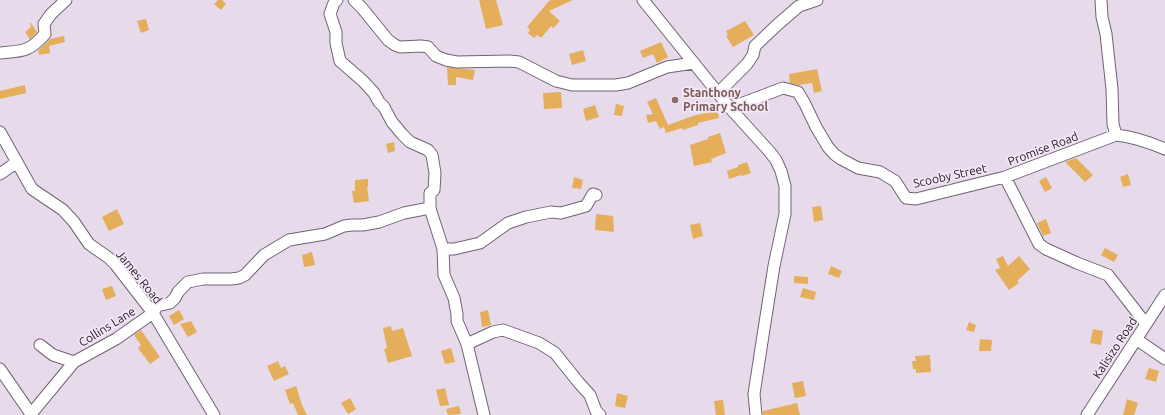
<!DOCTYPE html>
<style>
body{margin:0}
canvas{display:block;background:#e6daeb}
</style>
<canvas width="1165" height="415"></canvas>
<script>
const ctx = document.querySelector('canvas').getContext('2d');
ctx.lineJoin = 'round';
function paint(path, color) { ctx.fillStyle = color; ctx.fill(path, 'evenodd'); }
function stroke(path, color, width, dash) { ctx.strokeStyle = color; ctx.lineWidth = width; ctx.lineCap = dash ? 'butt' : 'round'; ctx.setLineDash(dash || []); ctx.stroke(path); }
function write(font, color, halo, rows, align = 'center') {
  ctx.font = font + ' Ubuntu,sans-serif'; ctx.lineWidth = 3.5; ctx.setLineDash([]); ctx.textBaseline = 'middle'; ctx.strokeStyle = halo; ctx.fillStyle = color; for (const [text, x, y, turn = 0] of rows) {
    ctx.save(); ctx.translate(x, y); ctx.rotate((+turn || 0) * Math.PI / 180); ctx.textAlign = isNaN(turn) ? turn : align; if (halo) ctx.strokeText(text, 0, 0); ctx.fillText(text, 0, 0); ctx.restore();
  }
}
const building = new Path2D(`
 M 218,0 L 222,0 L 226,4 L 221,10 L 214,4 Z
 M 479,0 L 496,0 L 503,25 L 486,29 Z
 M 551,0 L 573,0 L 549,11 L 560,21 L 553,28 L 551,26 L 541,38 L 537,35 L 534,38 L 528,33 L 530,30 L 527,27 L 549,1 Z
 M 146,19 L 149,30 L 141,33 L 137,21 Z
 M 745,21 L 754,35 L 733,47 L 726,36 L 728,35 L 726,31 Z
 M 30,23 L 31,23 L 37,32 L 30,39 L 25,32 L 31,27 Z
 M 64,36 L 65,42 L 49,46 L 50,53 L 39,55 L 38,51 L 50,39 Z
 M 661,42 L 668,57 L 657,63 L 653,54 L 643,58 L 640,51 Z
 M 583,50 L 586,61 L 572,65 L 569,54 Z
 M 447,67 L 475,70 L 473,80 L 456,77 L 456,85 L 448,85 Z
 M 817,69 L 822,91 L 814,93 L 812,83 L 798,85 L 790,83 L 789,74 Z
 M 25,85 L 26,93 L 0,99 L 0,91 Z
 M 561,92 L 562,108 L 544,109 L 543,93 Z
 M 656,98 L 668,125 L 693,116 L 717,110 L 719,118 L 698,123 L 698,125 L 683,130 L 682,128 L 666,133 L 664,127 L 660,129 L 656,121 L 648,123 L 646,115 L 653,114 L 647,102 Z
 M 616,104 L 624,106 L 622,116 L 614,115 Z
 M 595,105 L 599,117 L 586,121 L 583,109 Z
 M 720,133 L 726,153 L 711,159 L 712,162 L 694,166 L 690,145 L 708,139 L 708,137 Z
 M 394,142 L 395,151 L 388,153 L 386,144 Z
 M 1076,158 L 1093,175 L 1085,182 L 1065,162 Z
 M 747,162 L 751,173 L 742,176 L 741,175 L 729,179 L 727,171 L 738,167 L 738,165 Z
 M 1128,174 L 1131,185 L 1123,187 L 1120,177 Z
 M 574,177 L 583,180 L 581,189 L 572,188 Z
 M 1046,177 L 1052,188 L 1045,192 L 1039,181 Z
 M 368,179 L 368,187 L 367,187 L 369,201 L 354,203 L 352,191 L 355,191 L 355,180 Z
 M 821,206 L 823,220 L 814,222 L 812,207 Z
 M 117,209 L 124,224 L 109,231 L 102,217 Z
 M 596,214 L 613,216 L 614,232 L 595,230 Z
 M 1046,219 L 1051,233 L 1043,236 L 1037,223 Z
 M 700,223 L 703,236 L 693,239 L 690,225 Z
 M 1105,248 L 1118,255 L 1114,262 L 1101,255 Z
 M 312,252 L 315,265 L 304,267 L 302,255 Z
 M 1003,256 L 1008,266 L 1019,256 L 1030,269 L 1017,281 L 1019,283 L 1009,290 L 995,270 L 1000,268 L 996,259 Z
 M 831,266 L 842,271 L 839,278 L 828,274 Z
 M 794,276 L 808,277 L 808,284 L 794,283 Z
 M 112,286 L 116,296 L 106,300 L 102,289 Z
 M 803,288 L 816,292 L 814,300 L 800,297 Z
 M 179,310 L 184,319 L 174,325 L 169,316 Z
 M 488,310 L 491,325 L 482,327 L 480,312 Z
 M 191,321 L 197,332 L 188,337 L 180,324 Z
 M 969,322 L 976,325 L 974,332 L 966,330 Z
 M 391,326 L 392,331 L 403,328 L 412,356 L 388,363 L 384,349 L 387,348 L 383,328 Z
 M 1093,329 L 1103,331 L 1101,345 L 1090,343 Z
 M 141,330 L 160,357 L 150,364 L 138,348 L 141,345 L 134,335 Z
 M 980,339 L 992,340 L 991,351 L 979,351 Z
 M 451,348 L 455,362 L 445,364 L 441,351 Z
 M 930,355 L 931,372 L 916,373 L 916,369 L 913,369 L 912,361 L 916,361 L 915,356 Z
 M 278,361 L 281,368 L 285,366 L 289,374 L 274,381 L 267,366 Z
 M 1149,368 L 1159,371 L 1156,382 L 1145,379 Z
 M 803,381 L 806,396 L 795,398 L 792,383 Z
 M 296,386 L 302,405 L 307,415 L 298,415 L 293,403 L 290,404 L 285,390 Z
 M 445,388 L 449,405 L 440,406 L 436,390 Z
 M 617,393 L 628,396 L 625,408 L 615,406 Z
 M 350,398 L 356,409 L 348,414 L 341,403 Z
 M 1127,399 L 1138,403 L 1134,415 L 1123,415 Z
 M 723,400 L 725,415 L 716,415 L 714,401 Z
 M 797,403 L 800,415 L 763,415 L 763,411 Z
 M 459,406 L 461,414 L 448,415 L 446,409 Z`);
const minor = new Path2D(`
 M 337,0 L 334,3 L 330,14 L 336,32 L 336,43 L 340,61 L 363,81 L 374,93 L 379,102 L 384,107 L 392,122 L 402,134 L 410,142 L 428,150 L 432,155 L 435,173 L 434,190 L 430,193 L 430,208
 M 354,0 L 362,8 L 388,40 L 395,45 L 400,47 L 421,46 L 428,47 L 436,56 L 446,60 L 457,62 L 509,61 L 519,62 L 556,81 L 572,85 L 616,85 L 628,83 L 667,67 L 694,63
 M 643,0 L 730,108 L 769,151 L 776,160 L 781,171 L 785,186 L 785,214 L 774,266 L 764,329 L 754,394 L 756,415
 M 1101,0 L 1102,17 L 1106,34 L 1112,89 L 1113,124 L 1116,135 C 1133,137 1149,142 1165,149
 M 0,53 C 23,51 29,52 45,34 L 44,24 L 51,14 L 66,0
 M 718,93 L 747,64 L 753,55 L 755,46 L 777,25 L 799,6 L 817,0
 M 730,108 L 783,88 L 798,92 L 805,104 L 816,127 L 828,147 L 834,154 L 841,159 L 858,168 L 880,172 L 895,181 L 906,198 L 916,199 L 1005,177
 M 0,132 L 32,189 L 63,210 L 74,222 L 89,244 L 109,258 L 115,264 L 153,313 L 214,415
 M 1116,135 L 1005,177 L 1039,244 L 1046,249 L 1077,263 L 1108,275 L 1146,324
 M 0,174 L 17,162
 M 443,249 L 444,275 L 454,298 L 457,314 L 457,321 L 467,344 L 484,415
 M 1136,339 L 1165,359
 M 467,344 L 493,332 L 503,330 L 539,343 L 555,353 L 579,383 L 590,395 L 596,411 L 600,415
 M 40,345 L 53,355 L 74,362 L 116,339 L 153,313 L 157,306 L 170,303 L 175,298 L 178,292 L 188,282 L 203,279 L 231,279 L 239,278 L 245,275 L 264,255 L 289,240 L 325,234 L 344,226 L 352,225 L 363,225 L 379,222 L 404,213 L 430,208 C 434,222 439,235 443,249 L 454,249 L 480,243 L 508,223 L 526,217 L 551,212 L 561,213 L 586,206 L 593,194 L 596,195
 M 0,369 L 31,414
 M 32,415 L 31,414 L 74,362
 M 1087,415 L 1165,295`);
const markers = [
 [675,100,4,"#8d6e63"]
];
const educationNames = [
 ["Stanthony",683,93],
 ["Primary School",683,107]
];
const streetNames = [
 ["Promise Road",1043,149,-21],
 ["Scooby Street",950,176,-12],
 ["James Road",139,277,51],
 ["Collins Lane",107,327,-32],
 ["Kalisizo Road",1115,348,-57]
];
paint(building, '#e5ae5b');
stroke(minor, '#6f6473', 13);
stroke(minor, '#fff', 11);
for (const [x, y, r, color] of markers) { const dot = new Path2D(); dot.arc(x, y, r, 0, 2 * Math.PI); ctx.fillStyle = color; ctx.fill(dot); stroke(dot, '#f4e7f8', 1.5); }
write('bold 12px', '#785e54', '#f4e7f8', educationNames, 'left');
write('12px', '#1e1a20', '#f4e7f8', streetNames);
</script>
